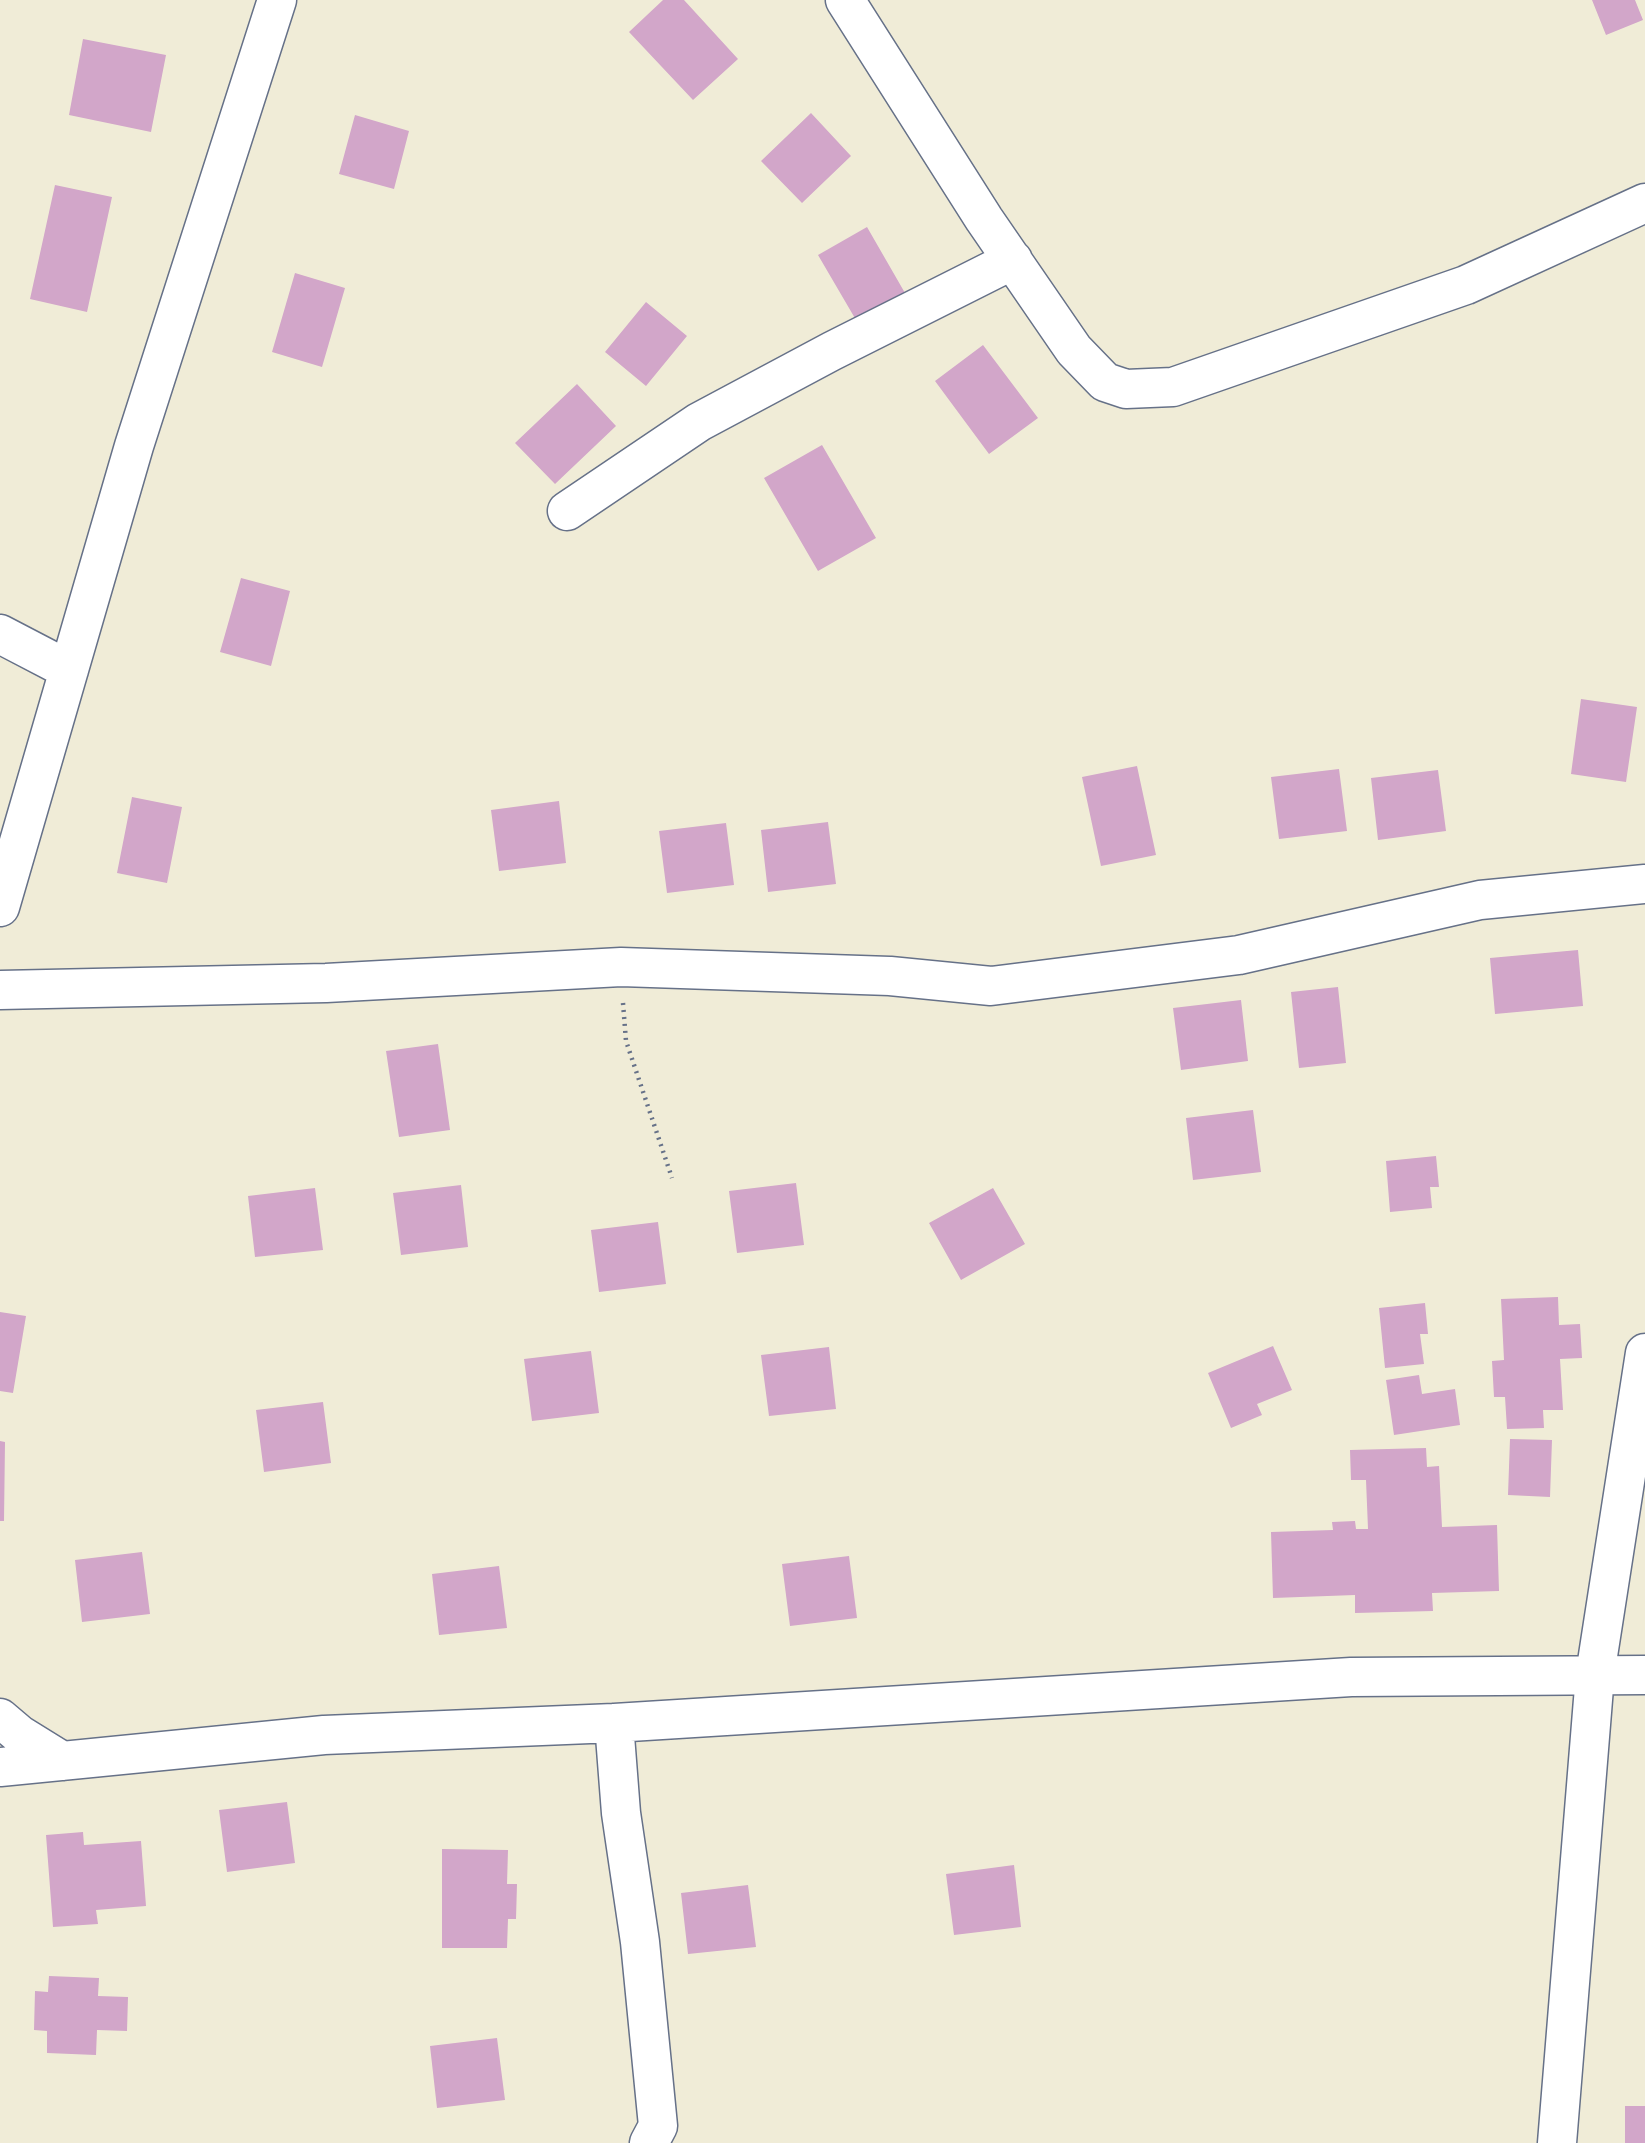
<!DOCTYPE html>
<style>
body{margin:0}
canvas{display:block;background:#f0ecd7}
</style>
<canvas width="1645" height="2143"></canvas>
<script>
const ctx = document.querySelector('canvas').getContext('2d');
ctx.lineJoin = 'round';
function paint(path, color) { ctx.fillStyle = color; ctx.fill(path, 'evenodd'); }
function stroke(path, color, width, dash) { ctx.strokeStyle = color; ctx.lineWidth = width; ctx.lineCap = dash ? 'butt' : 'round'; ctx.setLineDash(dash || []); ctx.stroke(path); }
const building = new Path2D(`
 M 663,0 L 684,0 L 738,59 L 693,100 L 629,32 Z
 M 1592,0 L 1635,0 L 1643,20 L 1606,35 Z
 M 83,39 L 166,55 L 151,132 L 69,115 Z
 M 811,113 L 851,156 L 802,203 L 761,161 Z
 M 355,115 L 409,131 L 394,189 L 339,174 Z
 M 55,185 L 112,197 L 87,312 L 30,299 Z
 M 867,227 L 905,293 L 856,320 L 818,255 Z
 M 295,273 L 345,288 L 322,367 L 272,352 Z
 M 646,302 L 687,336 L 646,386 L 605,352 Z
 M 983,345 L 1038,418 L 989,454 L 935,381 Z
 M 577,384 L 616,426 L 555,484 L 515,443 Z
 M 822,445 L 876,538 L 818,571 L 764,478 Z
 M 241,578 L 290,591 L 271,666 L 220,652 Z
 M 1581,699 L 1637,707 L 1626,782 L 1571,774 Z
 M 1137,766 L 1156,855 L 1101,866 L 1082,777 Z
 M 1339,769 L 1347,831 L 1279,839 L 1271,777 Z
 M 1438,770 L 1446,831 L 1378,840 L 1371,778 Z
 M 132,797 L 182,807 L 167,883 L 117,873 Z
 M 559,801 L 566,863 L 499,871 L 491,810 Z
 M 828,822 L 836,884 L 768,892 L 761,830 Z
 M 726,823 L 734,885 L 667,893 L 659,831 Z
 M 1578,950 L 1583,1006 L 1495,1014 L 1490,958 Z
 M 1338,987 L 1346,1063 L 1299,1068 L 1291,992 Z
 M 1241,1000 L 1248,1061 L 1181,1070 L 1173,1008 Z
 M 438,1044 L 450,1130 L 399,1137 L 386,1051 Z
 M 1253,1110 L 1261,1172 L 1193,1180 L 1186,1118 Z
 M 1436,1156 L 1439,1187 L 1430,1187 L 1432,1208 L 1390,1212 L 1386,1161 Z
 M 796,1183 L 804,1245 L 737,1253 L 729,1191 Z
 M 461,1185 L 468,1247 L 401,1255 L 393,1193 Z
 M 315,1188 L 323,1250 L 255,1257 L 248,1196 Z
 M 993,1188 L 1025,1244 L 961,1280 L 929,1223 Z
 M 658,1222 L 666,1284 L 599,1292 L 591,1230 Z
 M 1558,1297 L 1559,1325 L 1580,1324 L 1582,1358 L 1560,1359 L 1563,1410 L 1543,1410 L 1544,1428 L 1507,1429 L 1505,1397 L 1494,1397 L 1492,1361 L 1504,1360 L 1501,1299 Z
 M 1425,1303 L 1428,1334 L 1420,1334 L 1424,1364 L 1385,1368 L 1379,1308 Z
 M 0,1312 L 26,1316 L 13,1393 L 0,1391 Z
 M 1273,1346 L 1292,1390 L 1257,1404 L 1262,1415 L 1231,1428 L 1208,1373 Z
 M 829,1347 L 836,1409 L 769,1416 L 761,1355 Z
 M 591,1351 L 599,1413 L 532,1421 L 524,1359 Z
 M 1419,1375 L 1422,1394 L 1455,1389 L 1460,1425 L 1394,1435 L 1386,1380 Z
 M 323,1402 L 331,1463 L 264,1472 L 256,1410 Z
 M 1510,1439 L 1552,1440 L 1550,1497 L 1508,1495 Z
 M 0,1441 L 5,1442 L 4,1521 L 0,1521 Z
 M 1426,1448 L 1427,1467 L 1439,1466 L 1442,1527 L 1497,1525 L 1499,1591 L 1432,1593 L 1433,1611 L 1355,1613 L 1355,1595 L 1273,1598 L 1271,1532 L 1333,1530 L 1332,1522 L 1355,1521 L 1356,1529 L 1368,1529 L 1366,1480 L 1351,1480 L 1350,1450 Z
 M 142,1552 L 150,1614 L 82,1622 L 75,1560 Z
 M 849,1556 L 857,1618 L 790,1626 L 782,1564 Z
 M 499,1566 L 507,1628 L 439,1635 L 432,1574 Z
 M 287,1802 L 295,1863 L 227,1872 L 219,1810 Z
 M 83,1832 L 84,1845 L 141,1841 L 146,1906 L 96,1910 L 98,1924 L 53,1927 L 46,1835 Z
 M 442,1849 L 508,1850 L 507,1884 L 517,1884 L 516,1919 L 508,1919 L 507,1948 L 442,1948 Z
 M 1014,1865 L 1021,1927 L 954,1935 L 946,1874 Z
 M 748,1885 L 756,1947 L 688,1954 L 681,1893 Z
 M 49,1976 L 99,1978 L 98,1996 L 128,1997 L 127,2031 L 97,2030 L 96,2055 L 47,2053 L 47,2031 L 34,2030 L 35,1991 L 48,1992 Z
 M 497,2038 L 505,2100 L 437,2108 L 430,2046 Z
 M 1625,2106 L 1645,2106 L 1645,2143 L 1625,2143 Z`);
const path = new Path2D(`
 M 623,1003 L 626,1041 L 672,1178`);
const minor = new Path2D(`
 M 845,0 L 984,219 L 1074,350 L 1105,382 L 1126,389 L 1173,387 L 1466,285 L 1645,203
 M 567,511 L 699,422 L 832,351 L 1013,260
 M 0,634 L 69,670
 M 0,907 L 134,446 L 277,0
 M 0,990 L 326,983 L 621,967 L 890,976 L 991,986 L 1239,955 L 1480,900 L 1645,884
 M 0,1718 L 20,1735 L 62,1761
 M 614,1723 L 621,1813 L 640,1942 L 658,2126 L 649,2143
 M 0,1767 L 324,1735 L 614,1723 L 1351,1677 L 1645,1675
 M 1557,2143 L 1595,1675 L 1645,1353`);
paint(building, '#d2a6c9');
stroke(minor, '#667188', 41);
stroke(path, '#667188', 4.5, [2, 5]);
stroke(minor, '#fff', 38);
</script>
